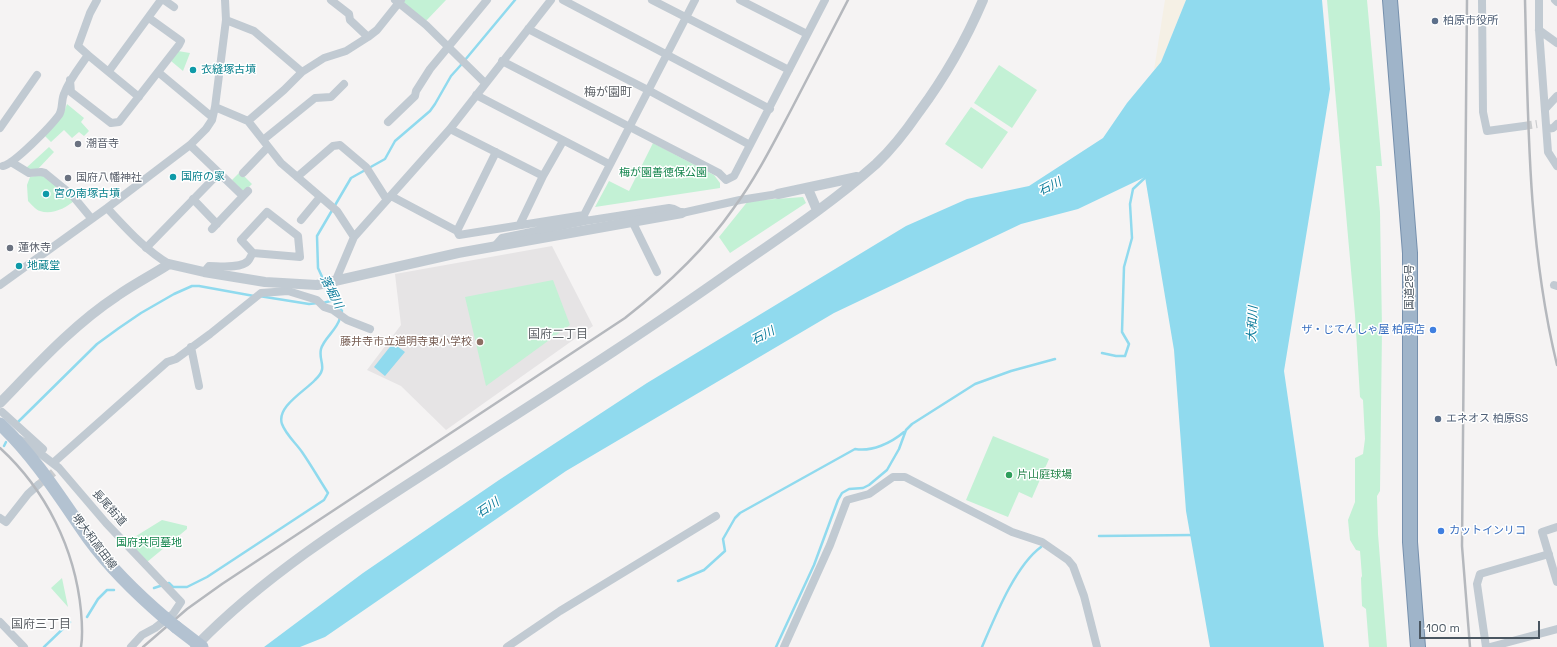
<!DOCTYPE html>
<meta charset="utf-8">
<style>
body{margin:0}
#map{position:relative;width:1557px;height:647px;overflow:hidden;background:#f5f3f3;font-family:"Space Grotesk",sans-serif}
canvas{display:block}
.scale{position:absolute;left:1419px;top:621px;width:121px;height:18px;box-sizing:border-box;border:2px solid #4a5661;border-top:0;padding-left:5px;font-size:12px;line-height:14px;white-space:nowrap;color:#4a5661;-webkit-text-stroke:3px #fff;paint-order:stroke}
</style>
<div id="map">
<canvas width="1557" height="647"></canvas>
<div class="scale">100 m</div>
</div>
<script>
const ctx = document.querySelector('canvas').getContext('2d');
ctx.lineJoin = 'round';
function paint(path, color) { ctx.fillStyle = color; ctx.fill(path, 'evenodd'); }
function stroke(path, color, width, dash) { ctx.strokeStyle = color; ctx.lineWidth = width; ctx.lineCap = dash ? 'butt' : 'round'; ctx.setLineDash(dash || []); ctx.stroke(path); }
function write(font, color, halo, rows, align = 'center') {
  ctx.font = font + ' "Space Grotesk","Noto Sans JP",sans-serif'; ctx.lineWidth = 3; ctx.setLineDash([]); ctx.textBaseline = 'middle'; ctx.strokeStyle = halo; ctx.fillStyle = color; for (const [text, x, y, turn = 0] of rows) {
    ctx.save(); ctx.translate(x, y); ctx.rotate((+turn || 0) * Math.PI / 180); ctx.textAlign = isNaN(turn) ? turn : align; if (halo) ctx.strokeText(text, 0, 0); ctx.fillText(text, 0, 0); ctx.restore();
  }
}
const education = new Path2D(`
 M 552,246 L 593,326 L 446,430 L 401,386 L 367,370 L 401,325 L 395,274 Z`);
const green = new Path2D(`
 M 404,0 L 446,0 L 425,22 L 402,3 Z
 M 1327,0 L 1367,0 L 1382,166 L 1376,166 L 1380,212 L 1382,329 L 1380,491 L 1377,496 L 1378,534 L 1387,647 L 1369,647 L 1366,609 L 1362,606 L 1361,578 L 1362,576 L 1360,551 L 1356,550 L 1350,540 L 1348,520 L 1355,502 L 1355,458 L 1363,454 L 1365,439 L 1363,400 L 1360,397 L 1355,315 Z
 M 178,51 L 190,53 L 183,71 L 171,61 Z
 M 999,65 L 1037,90 L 1012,128 L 974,103 Z
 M 67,104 L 84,118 L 81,122 L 89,131 L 84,136 L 79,132 L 72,138 L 64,130 L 51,142 L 44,135 L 64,112 Z
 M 971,107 L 1008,132 L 982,169 L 945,144 Z
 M 653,143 L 714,175 L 720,183 L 720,188 L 595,207 L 609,181 L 629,191 Z
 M 49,147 L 54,152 L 37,170 L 25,169 Z
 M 240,172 L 252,184 L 244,192 L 232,180 Z
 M 40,175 L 44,176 L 74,201 C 66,208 52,215 40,211 C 36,210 31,204 28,201 L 27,185 L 30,177 Z
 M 803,197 L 806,203 L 730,253 L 719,237 L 748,201 Z
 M 553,280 L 570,325 L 486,386 L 465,297 Z
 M 993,436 L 1049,459 L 1032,498 L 1019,492 L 1008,517 L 966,500 Z
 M 162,520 L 187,526 L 187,529 L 147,562 L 128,541 Z
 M 62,578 L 68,607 L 51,588 Z`);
const sand = new Path2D(`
 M 1165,0 L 1186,0 L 1161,62 L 1154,70 Z`);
const water = new Path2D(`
 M 1186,0 L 1322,0 L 1330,89 L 1284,371 L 1324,647 L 1210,647 L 1186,511 L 1174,350 L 1145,177 L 1078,209 L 1021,224 L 834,313 L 566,471 L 325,637 L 300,647 L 264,647 L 363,573 L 499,480 L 647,383 L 906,226 L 967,199 L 1029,186 L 1103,138 L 1127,103 L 1161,62 Z
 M 393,343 L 405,352 L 385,376 L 374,367 Z`);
const stream = new Path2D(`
 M 324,281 L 318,268 L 317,236 L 351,178 L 385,159 L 395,141 L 430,111 L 435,104 L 451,76 L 460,66 L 515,0
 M 326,285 L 331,295 L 342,311 L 341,313
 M 259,296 L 309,304 L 318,303
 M 323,303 L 334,300
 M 1102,353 L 1116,356 L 1125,356 L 1129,344 L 1122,332 L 1124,267 L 1132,238 L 1130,204 L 1133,189 L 1148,175
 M 18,422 L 97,344 L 119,328 L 141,313 L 174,294 L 192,286 L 199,286 L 254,296
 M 4,446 L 6,442
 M 1099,536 L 1193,535
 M 678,581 L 704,570 L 725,551 L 723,539 L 735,518 L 740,513 L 855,449 C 872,452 891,443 904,432
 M 154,588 L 169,583 L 173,587 L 187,587 L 207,577 L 324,500 L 328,493 C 319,479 311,465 302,452 C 296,443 286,435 282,424 C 276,407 305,391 315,380 C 329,367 318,362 321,349 C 324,338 337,330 340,318
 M 87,617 L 98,599 L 107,590 L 114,590
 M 44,647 L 70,622
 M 776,647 L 814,565 L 838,500 L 842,493 L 849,489 L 863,488 L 869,485 L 887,470 L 899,449 L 906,430 L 912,424 L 975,384 L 1011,371 L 1055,359
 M 982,647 C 995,617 1015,566 1041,547`);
const minorTunnel = new Path2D(`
 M 1524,126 L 1537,124
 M 38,485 L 54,472`);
const minor = new Path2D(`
 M 164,0 L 174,7
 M 331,0 L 349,14 L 350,20 L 368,37
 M 395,0 L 426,25 L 485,83
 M 563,0 L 770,109
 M 652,0 L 789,70
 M 740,0 L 807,34
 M 1482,0 L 1483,112 L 1487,131 L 1524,126
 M 1539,0 L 1539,30 L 1548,152 L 1557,166
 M 1555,0 L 1557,2
 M 226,20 L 254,31 L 302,72
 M 528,29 L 648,90 L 750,145
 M 1539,30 L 1557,43
 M 88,55 L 139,97
 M 502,61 L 719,173 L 726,180 L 734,176 L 825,0
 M 109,71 L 161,0
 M 158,72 L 212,117
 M 70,80 L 71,92 L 111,123 L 119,122 L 179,45 L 181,41 L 149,18
 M 476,95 L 609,164
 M 215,107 L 248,121 L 281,163 L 337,211 L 354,237
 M 1545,109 L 1557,96
 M 248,121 L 284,90 L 302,72 L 324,58 L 346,51 L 368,37 L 377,30 L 401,0
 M 388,122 L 415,96 L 416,91 L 430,69 L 487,0
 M 0,128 L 37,75
 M 450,129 L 543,176
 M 1547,129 L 1553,128 L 1557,124
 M 263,140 L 315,98 L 331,97 L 344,84
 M 190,145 L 243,196
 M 11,162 L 29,173 L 41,172 L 45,173 L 72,195 L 91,218
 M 3,166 C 14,164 51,126 59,115 C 63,109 61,101 64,94 C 69,80 79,68 88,55 L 78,46 L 90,13 L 97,0
 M 243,173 L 268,147
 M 297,177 L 333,146 L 340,145 L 366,167 L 387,200
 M 391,196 L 457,231 L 459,235 L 584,215 L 585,220
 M 193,199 L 217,224
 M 107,208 C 126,228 145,250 169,264
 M 267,212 L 298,236 L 300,257 L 253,253 L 241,240 Z
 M 584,215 L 695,0
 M 301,220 L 320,197
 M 632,221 L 657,272
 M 520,224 L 543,176 L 563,141
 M 212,229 L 248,191
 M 457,231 L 496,152
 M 495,246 L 502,238 L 585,221 L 669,208 L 674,209 L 682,213 L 740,200 L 778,194
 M 146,248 L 219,173
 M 204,272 L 209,266 C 219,266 241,269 248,261 C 250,259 251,255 253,253
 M 335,282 L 354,237 L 450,129 L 551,0
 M 0,285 L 107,208 L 190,145 L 206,129 L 212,120 L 215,107 L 226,20 L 225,0
 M 1554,285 L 1557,286
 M 288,291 L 317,300 L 324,307 L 333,310 L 347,320 L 370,329
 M 191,347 L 199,386
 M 2,412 L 43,449
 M 19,439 L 33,448 L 59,468 L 106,523 L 181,602 L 173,614 L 155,628 L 142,635 L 131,647
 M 53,463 L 167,362 L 176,359 L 210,334 L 261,293 L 288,291 L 289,284
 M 0,518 L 6,522 L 28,494 L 38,485
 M 1557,527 L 1542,532 L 1557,582
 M 0,622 L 24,647
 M 507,647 L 560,611 L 716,516
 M 784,647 L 830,545 L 847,500 L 869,494 L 893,477 L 905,477 L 1012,532 L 1042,542 L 1068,560 L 1073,566 L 1084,596 L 1097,647
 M 1486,647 L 1477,584 L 1480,574 L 1549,554
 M 1490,647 L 1557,629`);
const tertiary = new Path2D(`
 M 808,189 L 817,210
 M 778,194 L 857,177
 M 0,403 C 37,365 73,325 117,296 C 134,284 152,275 169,264 L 204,272 L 265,282 L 317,285 L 458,253 L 682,213
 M 195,647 C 265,574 360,515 444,461 C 540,399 637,338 730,272 C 779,238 831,204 876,164 C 892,149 906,131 919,112 C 945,77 966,40 983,0`);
const primary = new Path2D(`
 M 0,424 C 36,458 61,499 89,539 C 111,569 137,594 165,618
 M 176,627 L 202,647`);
const trunk = new Path2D(`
 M 1390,0 L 1410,253 L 1410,542 L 1418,647`);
const rail = new Path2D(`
 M 1467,0 L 1462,546 L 1470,647
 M 1525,0 C 1528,122 1528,246 1557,365
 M 0,448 C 46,490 75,549 81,611 C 82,622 83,635 81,647
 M 143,647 L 187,609 L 222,584 L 625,318 C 666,286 703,252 733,209 C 756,178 773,144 791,110 C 810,73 829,37 848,0`);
const primaryBridge = new Path2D(`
 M 165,618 L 176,627`);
const markers = [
 [1435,21,4,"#5c6f8a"],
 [193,70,4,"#0f9aa8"],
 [78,144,4,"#6b7280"],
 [173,177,4,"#0f9aa8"],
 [68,178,4,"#6b7280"],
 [46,194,4,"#0f9aa8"],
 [10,248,4,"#6b7280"],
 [19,266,4,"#0f9aa8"],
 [1433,330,4,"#3f7fe0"],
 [480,342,4,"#8d6e63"],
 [1438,419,4,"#5c6f8a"],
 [1009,475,4,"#2e9e5b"],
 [1441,531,4,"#3f7fe0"]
];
const serviceNames = [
 ["柏原市役所",1443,21],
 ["エネオス 柏原SS",1446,419]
];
const cultureNames = [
 ["衣縫塚古墳",201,70],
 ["国府の家",181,177],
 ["宮の南塚古墳",54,194],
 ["地蔵堂",27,266]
];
const worshipNames = [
 ["潮音寺",86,144],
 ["国府八幡神社",76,178],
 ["蓮休寺",18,248]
];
const parkNames = [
 ["梅が園善徳保公園",663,173],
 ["国府共同墓地",149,543]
];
const streetNames = [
 ["国道25号",1410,287,-90],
 ["長尾街道",109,508,48],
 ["堺大和高田線",94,542,53]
];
const shopNames = [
 ["ザ・じてんしゃ屋 柏原店",1425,330],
 ["カットインリコ",1449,531,"left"]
];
const educationNames = [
 ["藤井寺市立道明寺東小学校",472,342]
];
const leisureNames = [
 ["片山庭球場",1017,475]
];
const neighbourhoodNames = [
 ["梅が園町",608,93],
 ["国府二丁目",558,335],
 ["国府三丁目",41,625]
];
const waterNames = [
 ["石川",1050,187,-27],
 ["落堀川",331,292,63],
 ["大和川",1253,324,-87],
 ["石川",763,336,-27],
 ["石川",488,508,-34]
];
paint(education, '#e6e4e5');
paint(green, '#c3f1d5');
paint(sand, '#f5f0e5');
paint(water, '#90daee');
stroke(stream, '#90daee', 2.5);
stroke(minorTunnel, '#caccce', 8, [8, 4]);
stroke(trunk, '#7690ad', 16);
stroke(minor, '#c1cad2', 8);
stroke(tertiary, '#c1cad2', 10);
stroke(primary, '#b3c2d1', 13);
stroke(trunk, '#9fb4c9', 14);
stroke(rail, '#b5b8bd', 2.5);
stroke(primaryBridge, '#b3c2d1', 13);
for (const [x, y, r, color] of markers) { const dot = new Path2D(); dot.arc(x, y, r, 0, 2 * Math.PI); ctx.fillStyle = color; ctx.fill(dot); stroke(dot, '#fff', 1.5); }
write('11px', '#4e5e75', '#fff', serviceNames, 'left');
write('11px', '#0d838f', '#fff', cultureNames, 'left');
write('11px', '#5b616d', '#fff', worshipNames, 'left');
write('11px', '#17864f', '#fff', parkNames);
write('11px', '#4a5661', '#fff', streetNames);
write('11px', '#366cbe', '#fff', shopNames, 'right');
write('11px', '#785e54', '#fff', educationNames, 'right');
write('11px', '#27864d', '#fff', leisureNames, 'left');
write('12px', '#5f6368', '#fff', neighbourhoodNames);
write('italic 12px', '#0c7c9b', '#fff', waterNames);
</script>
